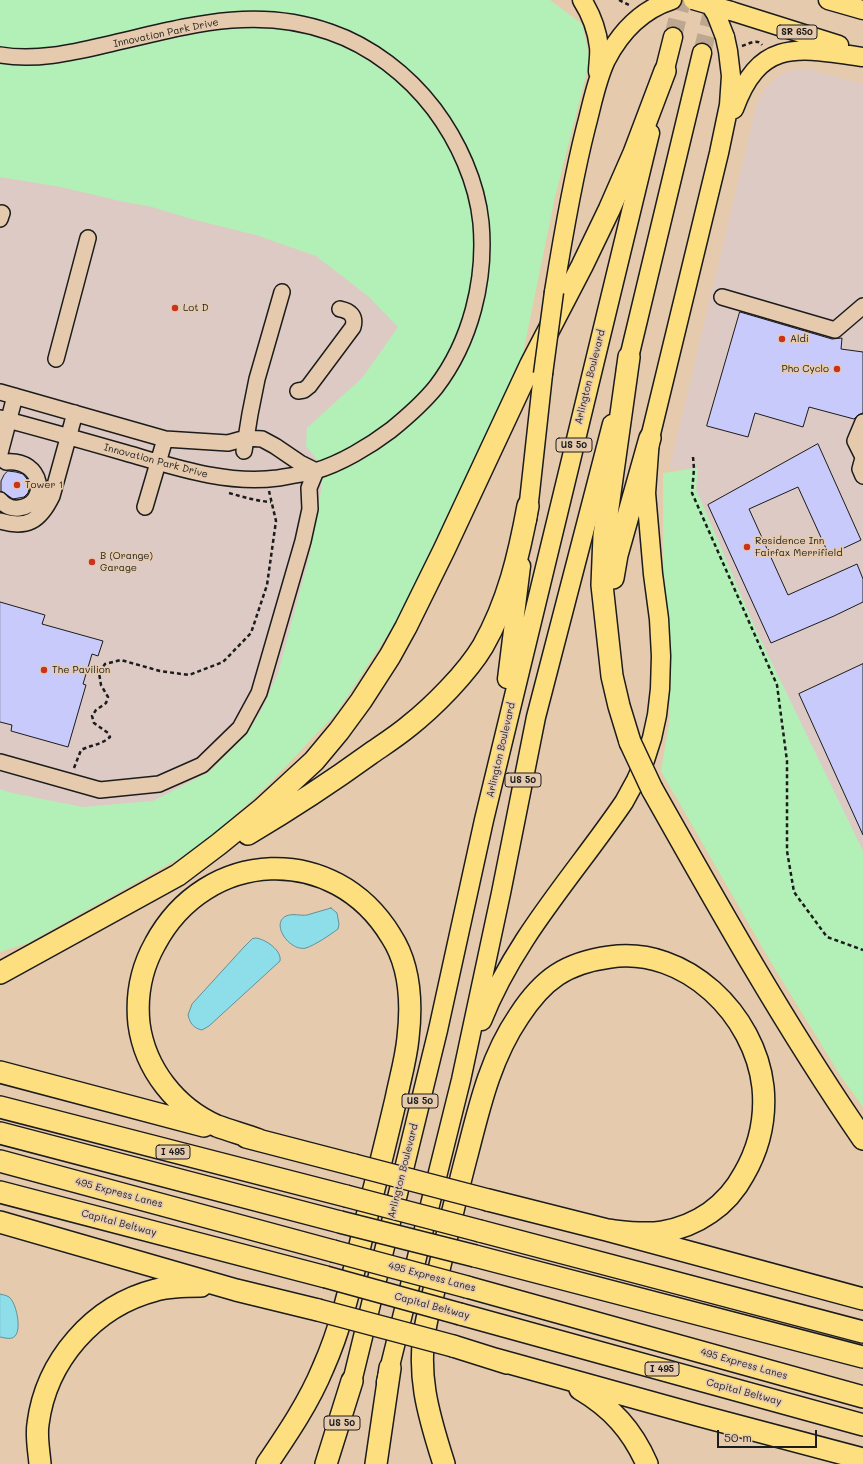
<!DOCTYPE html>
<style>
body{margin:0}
#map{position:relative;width:863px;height:1464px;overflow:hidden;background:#e6caad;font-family:Mali,sans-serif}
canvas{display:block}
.scale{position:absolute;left:717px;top:1430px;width:100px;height:18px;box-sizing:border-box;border:2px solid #1c1c1c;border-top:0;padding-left:5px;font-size:12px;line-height:14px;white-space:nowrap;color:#1c1c1c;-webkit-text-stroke:3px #e6caad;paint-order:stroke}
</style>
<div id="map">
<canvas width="863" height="1464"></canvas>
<div class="scale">50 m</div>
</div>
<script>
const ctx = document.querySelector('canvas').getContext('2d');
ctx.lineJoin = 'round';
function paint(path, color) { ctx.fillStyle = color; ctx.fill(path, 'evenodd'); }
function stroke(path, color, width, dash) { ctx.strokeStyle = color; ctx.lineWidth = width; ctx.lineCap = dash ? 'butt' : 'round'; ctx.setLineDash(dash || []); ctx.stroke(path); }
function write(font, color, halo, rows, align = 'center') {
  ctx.font = font + ' Mali,sans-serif'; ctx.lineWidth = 3.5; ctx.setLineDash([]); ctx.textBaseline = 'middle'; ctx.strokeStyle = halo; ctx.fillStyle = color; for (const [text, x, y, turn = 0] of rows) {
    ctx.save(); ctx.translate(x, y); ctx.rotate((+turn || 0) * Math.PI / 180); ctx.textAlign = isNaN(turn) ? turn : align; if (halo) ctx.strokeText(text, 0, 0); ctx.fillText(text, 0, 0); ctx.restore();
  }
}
const built = new Path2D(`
 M 801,69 L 812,70 L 863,84 L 863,953 L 701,545 L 686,468 L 669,470 L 757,103 L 765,89 L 776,78 L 791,70 Z
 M 0,177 L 61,187 L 120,201 L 152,207 L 195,220 L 256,235 L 316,256 L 368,296 L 398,327 L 363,377 L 307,428 L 325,475 L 321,481 L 321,491 L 314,524 L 310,554 L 278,673 L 262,709 L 247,734 L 209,772 L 153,801 L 83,807 L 12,793 L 0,789 Z`);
const green = new Path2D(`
 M 0,0 L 550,0 L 582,24 L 590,60 L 555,197 L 522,358 L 398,619 L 337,712 L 269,784 L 203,845 L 28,943 L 0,952 L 0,789 L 12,793 L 83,807 L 153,801 L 209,772 L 247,734 L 262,709 L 278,673 L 310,554 L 314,524 L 321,491 L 321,481 L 325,475 L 321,465 L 306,446 L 307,428 L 363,377 L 398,327 L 368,296 L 316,256 L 256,235 L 195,220 L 152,207 L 120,201 L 61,187 L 0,177 Z
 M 698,468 L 696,489 L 757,632 L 863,851 L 863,1107 L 840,1075 L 769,959 L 661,771 L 669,724 L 671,662 L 663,561 L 663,473 Z`);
const water = new Path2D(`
 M 331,908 L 337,913 L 339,924 L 338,929 C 330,935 315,945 306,948 C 290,952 270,924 286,916 C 293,913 300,916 307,915 C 315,913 323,910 331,908 Z
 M 256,938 C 265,939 282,950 280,961 L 209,1026 L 202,1030 C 193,1028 190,1023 188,1015 L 192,1004 L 244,947 L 252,939 Z
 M 0,1294 C 3,1295 6,1295 9,1297 C 16,1302 22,1329 15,1336 C 12,1340 5,1338 0,1337 Z`);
const building = new Path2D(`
 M 740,312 L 832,339 L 842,338 L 841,349 L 863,352 L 863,413 L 858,415 L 854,419 L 809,407 L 803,427 L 755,413 L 748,437 L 707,426 Z
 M 818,444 L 861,540 L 829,555 L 798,487 L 749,509 L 788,595 L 857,564 L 863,579 L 863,602 L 834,616 L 771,643 L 708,505 Z
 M 8,471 L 16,472 L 23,474 L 27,479 L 29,489 L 28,493 L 24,497 L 13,499 L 1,491 L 1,481 L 4,475 Z
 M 0,602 L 45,615 L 42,624 L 103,641 L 98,656 L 92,654 L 83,684 L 86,685 L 68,747 L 11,731 L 12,725 L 0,722 Z
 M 863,664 L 863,835 L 799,694 Z`);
const majorTunnel = new Path2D(`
 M 673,37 L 682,0
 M 702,53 L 715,0`);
const path = new Path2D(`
 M 619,0 L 631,6
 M 742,46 C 749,44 757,38 762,45
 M 693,457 L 694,469 L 692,493 L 777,685 L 787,761 L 787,851 L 794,892 L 827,937 L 863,950
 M 229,493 C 243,497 257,501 271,502
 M 74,768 L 81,750 C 91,745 101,745 110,737 L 108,733 L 94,723 L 92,716 L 96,710 L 106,703 L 108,697 L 101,685 L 99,673 L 105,664 L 121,660 L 160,671 L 189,675 L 223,662 L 251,633 L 267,585 L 276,521 L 269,491`);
const minor = new Path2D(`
 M 0,55 C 35,61 71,53 105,45 C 181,28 252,4 330,32 C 371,46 408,75 434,109 C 458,141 477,182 481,223 C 486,280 471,341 436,387 C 423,403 407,417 391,430 C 370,446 340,464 315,471 C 303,474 290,476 278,478 C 226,485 175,467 126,453 C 84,441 42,429 0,418
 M 0,219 L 2,213
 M 722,297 L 835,330 L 863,306
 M 56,359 L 88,238
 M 298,391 L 304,390 L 309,386 L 353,327 C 356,316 350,311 340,309
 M 0,392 L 165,439 L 228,443 L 246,438 L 262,439 L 275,446 L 300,463 L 316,471
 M 863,422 L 855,441 L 863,457
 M 244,451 L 250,414 L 257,379 L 282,292
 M 0,453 L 15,396
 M 863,458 L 860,469 L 863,476
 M 0,500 C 5,506 11,509 19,508 C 50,504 43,458 6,462
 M 145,507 L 165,439
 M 0,521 C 27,529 40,521 52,496 L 75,413
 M 0,762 L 100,790 L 159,784 L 202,765 L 240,728 L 259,693 L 303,541 L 310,509 L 309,488 L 316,471`);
const major = new Path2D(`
 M 582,0 C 591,14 597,30 599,47 C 600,55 598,64 598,72
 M 828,0 L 863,10
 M 731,11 L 839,45
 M 661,85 L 673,37
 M 734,109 C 760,37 799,48 863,57
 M 554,292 C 563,236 572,182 586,127 C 592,105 596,81 606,60 C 621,31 641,10 672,0
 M 626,370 L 702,53
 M 527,520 L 543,374
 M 507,679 L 521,566
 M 482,1021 C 514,939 575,874 624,802 L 636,780 L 645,760 L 652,738 L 657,715 L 660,689 L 661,656 L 659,619 L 653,574 L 646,493 L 650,438 L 719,153 L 729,105 L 731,76 L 728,51 L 725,37
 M 386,1382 L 461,1080 L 501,893 L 536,717 L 612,424
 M 349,1394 L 438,1030 L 484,820 L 650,133`);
const highway = new Path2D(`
 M 629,357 L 604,536 L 602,585 L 612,676 L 619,706 L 630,742
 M 613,578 L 617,555 L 650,438
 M 652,789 C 719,908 786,1027 863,1139
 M 248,834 C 290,809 330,783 370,754 C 383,745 397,736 409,726 C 433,707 467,673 483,646 C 508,602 519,555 528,506
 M 0,973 L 178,875 L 219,844 L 262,809 L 314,761 L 339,731 L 361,701 L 390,656 L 406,627 L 444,550 L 531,364 L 582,266 L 609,210 L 634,153 L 665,71
 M 0,1072 L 204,1126
 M 0,1107 L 346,1196
 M 0,1133 L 340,1222
 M 246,1137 L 354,1165
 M 259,1140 C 245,1135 231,1131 217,1126 C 176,1108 145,1069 139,1024 C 136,996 141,969 155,944 C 206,848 334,842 391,936 C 410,965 412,1004 408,1038 C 406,1059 400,1079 396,1099 C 387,1137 378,1174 368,1212 C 355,1264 345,1319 323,1368 C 309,1402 288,1433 267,1464
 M 0,1161 L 333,1251
 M 0,1192 L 326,1277
 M 488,1200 L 607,1230 L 863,1299
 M 0,1222 L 236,1290 L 318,1310
 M 480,1231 L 863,1332
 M 475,1256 L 863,1357
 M 467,1287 L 863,1397
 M 460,1314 L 863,1425
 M 453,1346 L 507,1363
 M 495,1359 L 697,1415 L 863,1459
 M 580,1389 C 612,1408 632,1430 647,1464
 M 40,1464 C 39,1451 36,1437 38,1424 C 46,1361 93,1306 156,1290 C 170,1286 186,1286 201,1286
 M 326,1464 L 352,1381
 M 376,1464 L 390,1368
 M 444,1464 C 428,1414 415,1371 427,1319 C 441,1263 453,1207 468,1151 C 480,1104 491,1057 519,1016 C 543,979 566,963 610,957 C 686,946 755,1015 763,1087 C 766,1118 759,1148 744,1174 C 727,1206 697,1226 662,1232 C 644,1235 625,1232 607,1230`);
const majorBridge = new Path2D(`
 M 693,0 L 731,11
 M 707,0 L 716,14 L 725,37
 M 543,374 L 554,292`);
const highwayBridge = new Path2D(`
 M 630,742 L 652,789
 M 354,1165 L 488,1200
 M 346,1196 L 480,1231
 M 340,1222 L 475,1256
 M 333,1251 L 467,1287
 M 326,1277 L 460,1314
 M 318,1310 L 453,1346`);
const markers = [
 [175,308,4,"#c8321e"],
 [782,339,4,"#c8321e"],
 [837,369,4,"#c8321e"],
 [17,485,4,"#c8321e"],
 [747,547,4,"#c8321e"],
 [92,562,4,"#c8321e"],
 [44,670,4,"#c8321e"]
];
const shields = [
 [797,32,40],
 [574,445,36],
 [523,780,36],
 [420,1101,36],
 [173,1152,34],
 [662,1369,34],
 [342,1423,36]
];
const shieldNames = [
 ["SR 650",797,32],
 ["US 50",574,445],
 ["US 50",523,780],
 ["US 50",420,1101],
 ["I 495",173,1152],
 ["I 495",662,1369],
 ["US 50",342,1423]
];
const streetNames = [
 ["Innovation Park Drive",166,33,-12],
 ["Arlington Boulevard",590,377,-76],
 ["Innovation Park Drive",156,461,15],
 ["Arlington Boulevard",501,750,-77],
 ["Arlington Boulevard",403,1171,-76],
 ["495 Express Lanes",119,1193,15],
 ["Capital Beltway",119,1223,15],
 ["495 Express Lanes",432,1277,15],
 ["Capital Beltway",432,1306,15],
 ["495 Express Lanes",744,1364,16],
 ["Capital Beltway",744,1392,15]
];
const poiNames = [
 ["Lot D",183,308],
 ["Aldi",790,339],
 ["Pho Cyclo",829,369,"right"],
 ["Tower 1",25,485],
 ["Residence Inn",755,541],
 ["Fairfax Merrifield",755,553],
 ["B (Orange)",100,556],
 ["Garage",100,568],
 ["The Pavilion",52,670]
];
paint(built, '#ddcac5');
paint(green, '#b2f0b7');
paint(water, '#8edeea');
stroke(water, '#609098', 1);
paint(building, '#c8cafc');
stroke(building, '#1c1c1c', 1);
stroke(majorTunnel, '#bea790', 18, [18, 9]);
stroke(minor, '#1c1c1c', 18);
stroke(major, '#1c1c1c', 21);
stroke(highway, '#1c1c1c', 24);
stroke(path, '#1c1c1c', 2.5, [4, 3]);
stroke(minor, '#e6caad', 15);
stroke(major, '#fedf80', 18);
stroke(highway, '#fedf80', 21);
stroke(majorBridge, '#1c1c1c', 21, []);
stroke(highwayBridge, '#1c1c1c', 24, []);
stroke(majorBridge, '#fedf80', 18);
stroke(highwayBridge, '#fedf80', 21);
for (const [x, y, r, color] of markers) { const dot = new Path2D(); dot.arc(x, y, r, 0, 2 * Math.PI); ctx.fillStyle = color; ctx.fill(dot); stroke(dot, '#e6caad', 1.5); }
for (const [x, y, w] of shields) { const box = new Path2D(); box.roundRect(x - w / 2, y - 7, w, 14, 3); ctx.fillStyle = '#e6caad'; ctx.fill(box); stroke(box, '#1c1c1c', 1); }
write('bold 9px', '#1c1c1c', null, shieldNames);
write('10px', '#1c1c1c', '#e6caad', streetNames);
write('10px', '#1c1c1c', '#e6caad', poiNames, 'left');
</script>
